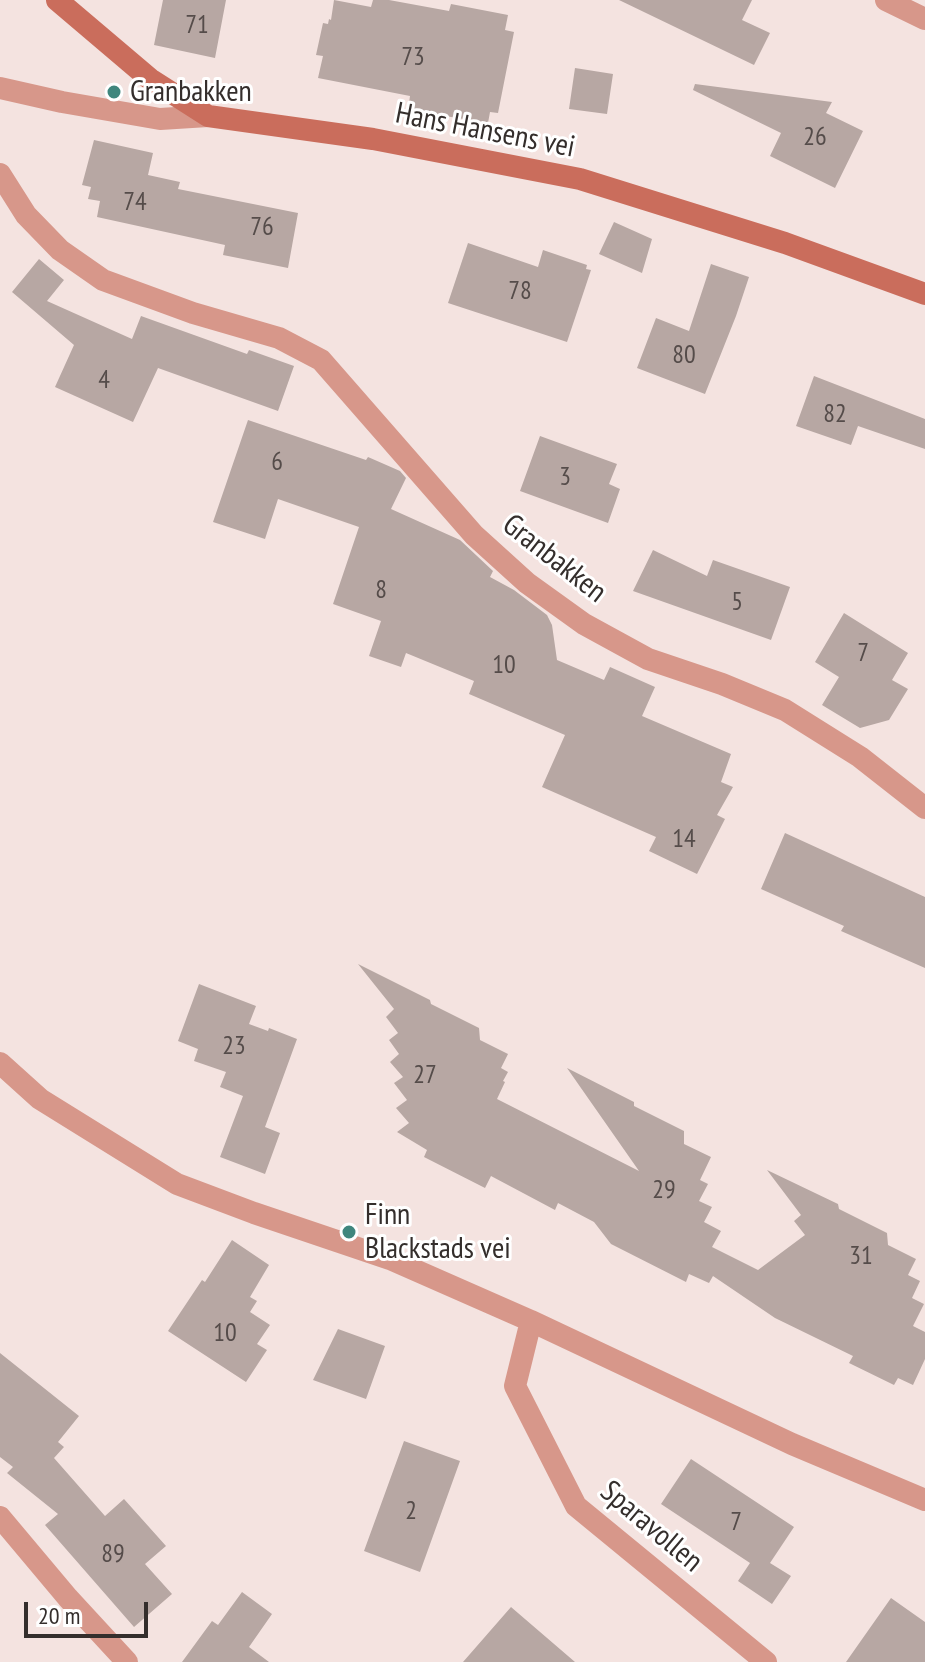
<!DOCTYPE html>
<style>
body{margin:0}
#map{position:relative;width:925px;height:1662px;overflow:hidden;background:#f4e3e0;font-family:"PT Sans Narrow",sans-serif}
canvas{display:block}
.scale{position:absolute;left:24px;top:1602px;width:124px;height:36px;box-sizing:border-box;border:4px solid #342e2c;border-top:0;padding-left:10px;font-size:24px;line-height:28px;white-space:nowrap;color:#342e2c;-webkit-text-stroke:6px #fff;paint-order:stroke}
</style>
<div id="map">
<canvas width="925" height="1662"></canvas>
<div class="scale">20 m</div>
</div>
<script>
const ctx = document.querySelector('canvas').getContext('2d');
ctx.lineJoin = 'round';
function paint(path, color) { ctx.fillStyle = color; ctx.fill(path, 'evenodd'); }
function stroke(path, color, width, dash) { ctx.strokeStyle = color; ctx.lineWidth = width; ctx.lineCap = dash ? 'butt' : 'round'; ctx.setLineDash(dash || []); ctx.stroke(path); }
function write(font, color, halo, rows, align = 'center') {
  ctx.font = font + ' "PT Sans Narrow",sans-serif'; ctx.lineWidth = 6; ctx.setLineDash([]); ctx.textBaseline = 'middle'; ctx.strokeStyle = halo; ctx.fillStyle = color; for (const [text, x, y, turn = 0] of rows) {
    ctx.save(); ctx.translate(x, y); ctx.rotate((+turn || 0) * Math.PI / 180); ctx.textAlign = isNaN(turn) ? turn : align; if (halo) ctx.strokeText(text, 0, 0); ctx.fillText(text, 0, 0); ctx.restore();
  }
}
const building = new Path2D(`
 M 163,0 L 226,0 L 215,58 L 154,45 Z
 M 334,0 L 371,7 L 373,0 L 389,0 L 449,11 L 451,4 L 508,15 L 505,30 L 514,32 L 498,113 L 490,112 L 488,123 L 408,110 L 410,96 L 318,78 L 323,56 L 316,55 L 323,23 L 328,24 L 329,19 L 331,20 Z
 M 619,0 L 752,0 L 742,20 L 770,33 L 754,65 Z
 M 575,68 L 613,74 L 607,114 L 569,109 Z
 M 695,84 L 832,102 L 826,113 L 863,131 L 835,188 L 770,156 L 781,133 L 693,90 Z
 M 94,140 L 153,153 L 148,175 L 180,182 L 178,189 L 298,213 L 288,268 L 223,255 L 225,245 L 97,217 L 100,201 L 88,199 L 91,187 L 82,185 Z
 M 614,222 L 652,239 L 642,273 L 599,254 Z
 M 468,243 L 538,267 L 543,250 L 587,265 L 586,269 L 591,270 L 567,342 L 448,303 Z
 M 39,259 L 64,280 L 47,301 L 132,339 L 141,316 L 247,354 L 249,350 L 294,366 L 278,411 L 158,368 L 133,422 L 55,387 L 74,345 L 12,292 Z
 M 711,264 L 749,277 L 736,316 L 705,394 L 637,368 L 656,318 L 689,331 Z
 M 814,376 L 925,419 L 925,449 L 858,426 L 851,445 L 796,426 Z
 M 248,420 L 366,460 L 368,457 L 400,471 L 406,478 L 391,509 L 460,540 L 493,571 L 490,577 L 514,590 L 547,615 L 552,625 L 557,660 L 604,680 L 610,667 L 655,687 L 642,716 L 731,754 L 721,782 L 733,787 L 717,815 L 725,819 L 697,874 L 649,851 L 656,837 L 542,787 L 565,735 L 469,694 L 474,681 L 406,653 L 401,667 L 369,656 L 381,621 L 333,604 L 359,527 L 278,499 L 265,539 L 213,522 Z
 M 540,436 L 617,464 L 609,484 L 620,489 L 608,523 L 520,491 Z
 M 653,550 L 707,576 L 713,560 L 790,587 L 771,640 L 633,591 Z
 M 844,613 L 908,653 L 892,680 L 908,689 L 889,720 L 860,728 L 822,705 L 839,677 L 815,662 Z
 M 785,833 L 925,897 L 925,968 L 841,931 L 844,926 L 761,889 Z
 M 358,964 L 430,1000 L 431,1004 L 479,1028 L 480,1040 L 508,1054 L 501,1068 L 508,1072 L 503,1081 L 505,1082 L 497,1099 L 639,1171 L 567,1068 L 634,1102 L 634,1106 L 684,1131 L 684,1144 L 711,1157 L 700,1180 L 708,1184 L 699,1201 L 712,1207 L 704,1222 L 721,1231 L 712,1247 L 758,1270 L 805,1235 L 794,1221 L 801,1215 L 767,1170 L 838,1204 L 839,1209 L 887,1233 L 888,1245 L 916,1259 L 908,1275 L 920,1281 L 912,1298 L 924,1304 L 913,1326 L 925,1332 L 925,1359 L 913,1385 L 898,1378 L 894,1385 L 849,1363 L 853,1356 L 775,1318 L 713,1276 L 709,1283 L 689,1274 L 686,1282 L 611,1244 L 594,1222 L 558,1203 L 555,1210 L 491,1176 L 485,1188 L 424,1157 L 427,1150 L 397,1132 L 409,1123 L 396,1108 L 407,1100 L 394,1083 L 403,1077 L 390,1062 L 399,1054 L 389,1040 L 398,1033 L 386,1017 L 394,1009 Z
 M 199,984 L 256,1006 L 249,1024 L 268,1031 L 269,1028 L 297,1039 L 265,1127 L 280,1133 L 265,1174 L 220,1157 L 243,1096 L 220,1087 L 226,1072 L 194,1061 L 198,1049 L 178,1041 Z
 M 232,1240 L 269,1265 L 250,1297 L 257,1301 L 250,1312 L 270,1325 L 257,1344 L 267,1350 L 246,1382 L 168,1331 L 202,1280 L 205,1282 Z
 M 338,1329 L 385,1346 L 366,1399 L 313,1380 Z
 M 0,1353 L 79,1416 L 58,1442 L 64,1447 L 54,1458 L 105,1516 L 124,1499 L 166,1546 L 145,1564 L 172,1594 L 134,1627 L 45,1525 L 58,1514 L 7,1473 L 13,1467 L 0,1457 Z
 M 404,1441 L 460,1461 L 420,1572 L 364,1551 Z
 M 691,1459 L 794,1527 L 770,1563 L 791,1576 L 772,1604 L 738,1581 L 750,1563 L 661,1504 Z
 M 242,1592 L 272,1614 L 249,1647 L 269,1662 L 182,1662 L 212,1621 L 218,1625 Z
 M 891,1598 L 925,1622 L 925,1662 L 846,1662 Z
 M 511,1607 L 575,1662 L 463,1662 Z`);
const minor = new Path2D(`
 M 886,0 L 925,19
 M 0,88 L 62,102 L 160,119 L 208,116
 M 0,174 L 26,215 L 60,250 L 103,280 L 193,313 L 279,338 L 321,360 L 474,535 L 527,583 L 584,624 L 648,659 L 722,684 L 785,710 L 860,757 L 925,808
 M 0,1063 L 40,1099 L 177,1184 L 254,1213 L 390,1259 L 531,1321 L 792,1444 L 925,1500
 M 531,1321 L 515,1386 L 576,1506 L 766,1662
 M 0,1517 L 68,1598 L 127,1662`);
const secondary = new Path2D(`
 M 57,0 L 150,79 L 208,116 L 373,139 L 580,179 L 785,243 L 925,294`);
const markers = [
 [114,92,8,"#40867d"],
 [349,1232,8,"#40867d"]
];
const numberNames = [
 ["71",197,26],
 ["73",413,58],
 ["26",815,138],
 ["74",135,203],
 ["76",262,228],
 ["78",520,292],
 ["80",684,356],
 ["4",104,381],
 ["82",835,415],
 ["6",277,463],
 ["3",565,478],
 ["8",381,591],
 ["5",737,603],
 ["7",863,654],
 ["10",504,666],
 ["14",684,840],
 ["23",234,1047],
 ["27",425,1076],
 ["29",664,1191],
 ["31",861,1257],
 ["10",225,1334],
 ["2",411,1512],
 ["7",736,1523],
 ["89",113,1555]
];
const poiNames = [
 ["Granbakken",130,92],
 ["Finn",365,1215],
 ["Blackstads vei",365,1249]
];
const streetNames = [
 ["Hans Hansens vei",485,131,11],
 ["Granbakken",554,559,38],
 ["Sparavollen",651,1527,40]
];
paint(building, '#b7a7a3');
stroke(minor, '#d7978a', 22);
stroke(secondary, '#ca6d5c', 22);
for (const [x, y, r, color] of markers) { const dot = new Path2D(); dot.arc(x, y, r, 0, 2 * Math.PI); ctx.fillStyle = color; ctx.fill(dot); stroke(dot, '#fff', 3); }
write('26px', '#554c4a', null, numberNames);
write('30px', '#342e2c', '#fff', poiNames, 'left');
write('30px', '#342e2c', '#fff', streetNames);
</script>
